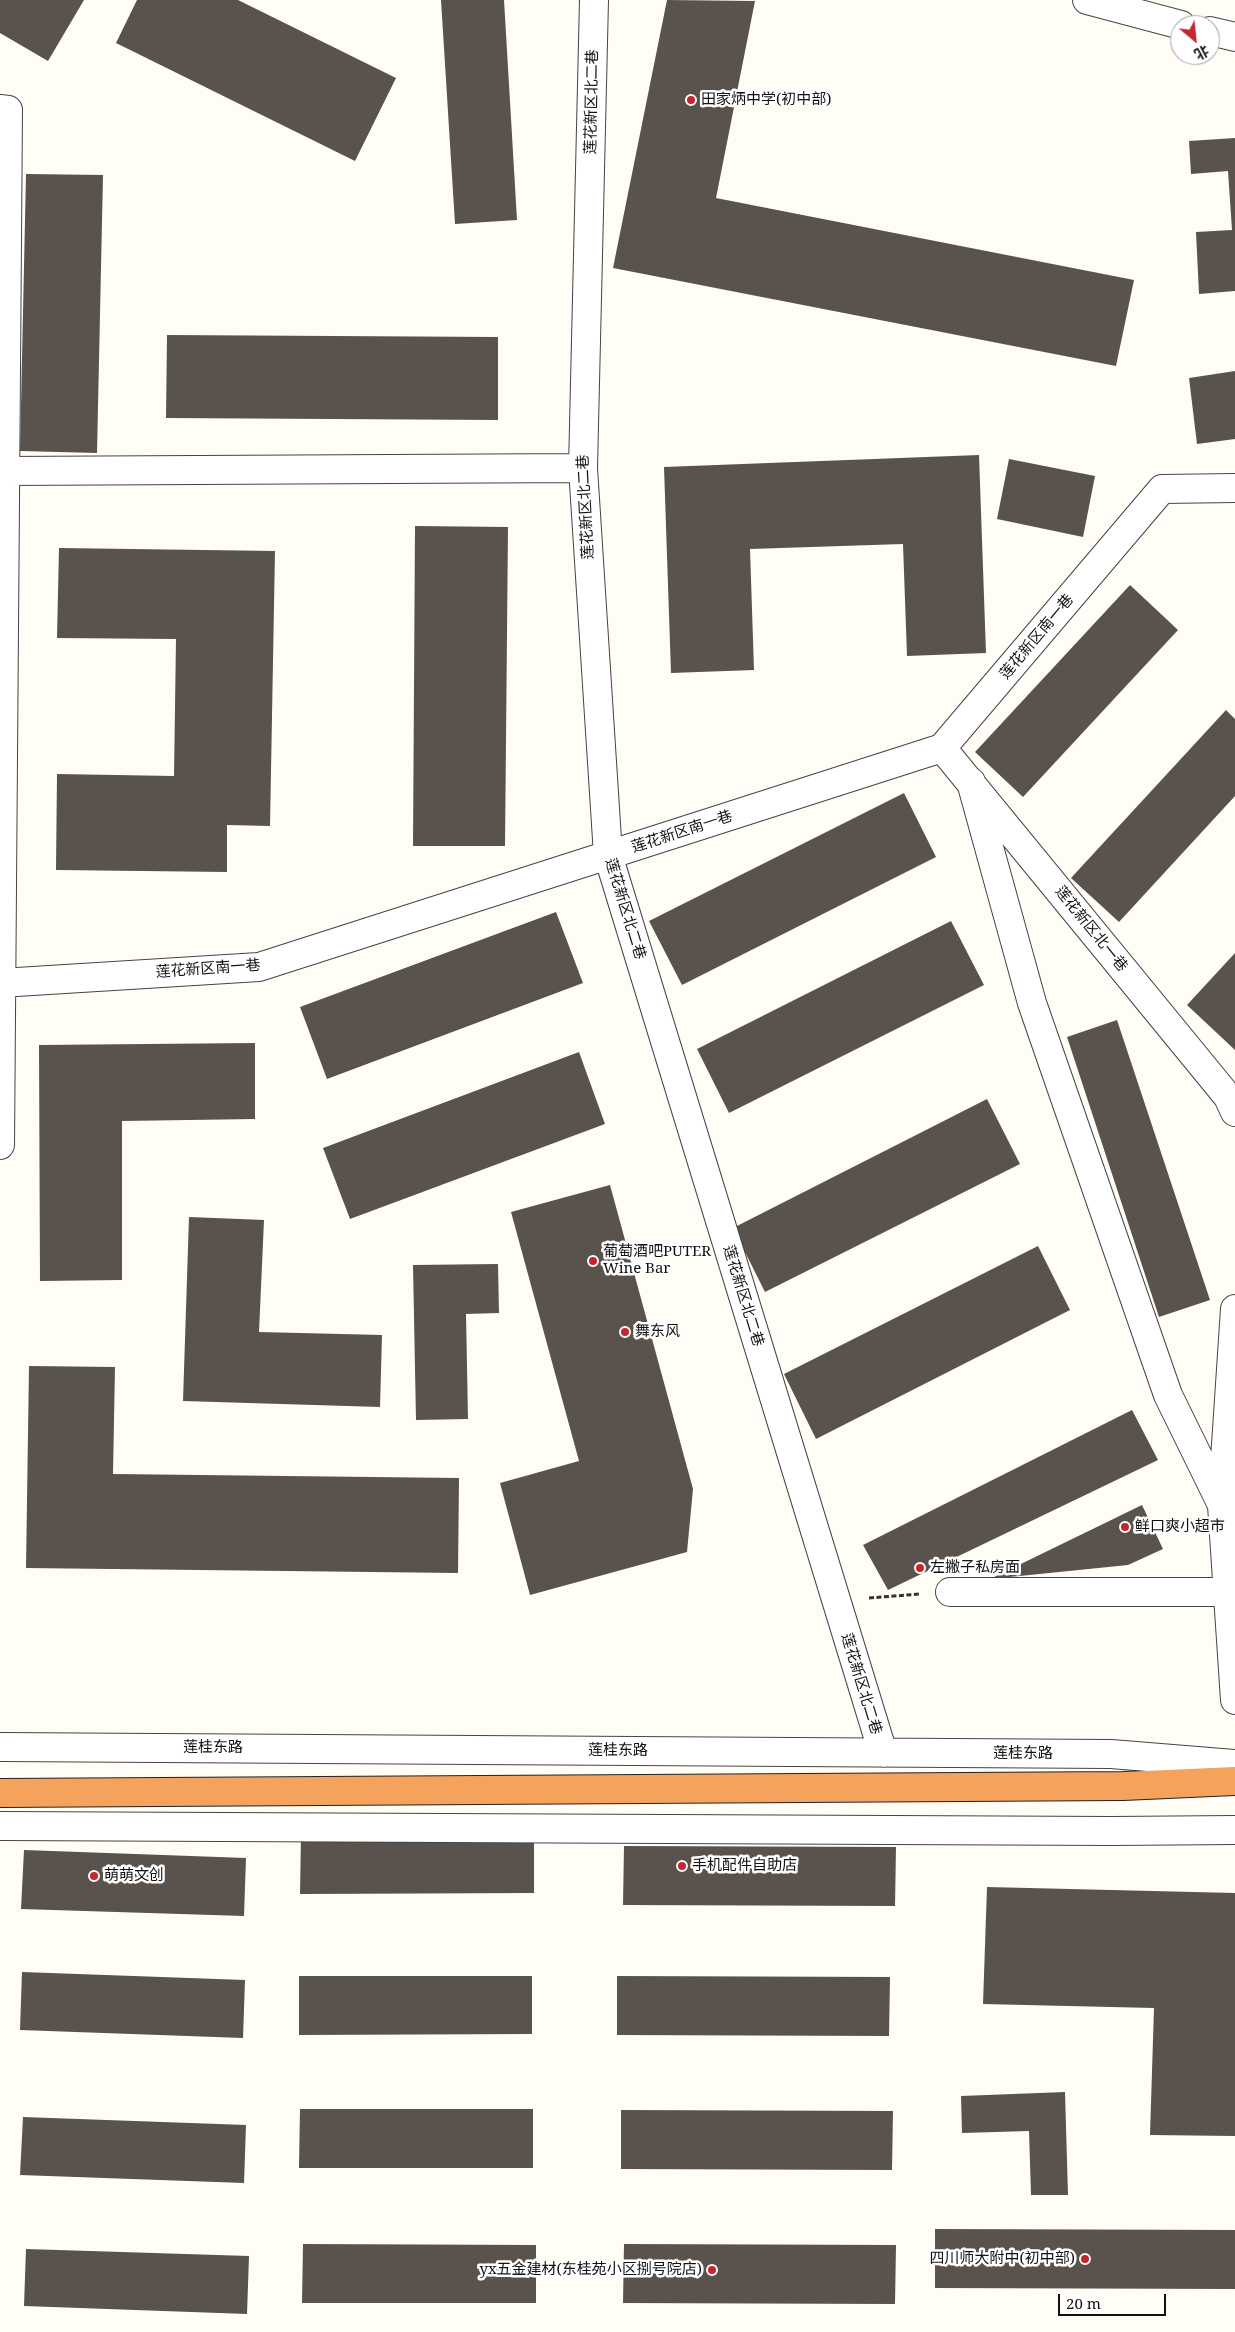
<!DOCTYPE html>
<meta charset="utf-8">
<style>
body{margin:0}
#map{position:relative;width:1235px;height:2332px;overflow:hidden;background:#fffdf5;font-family:"Noto Serif","Noto Sans SC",serif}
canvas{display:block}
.north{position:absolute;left:1170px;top:15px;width:50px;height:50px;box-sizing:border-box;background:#fff;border:1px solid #a0a0a0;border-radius:50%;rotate:152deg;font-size:14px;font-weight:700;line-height:20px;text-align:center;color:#111}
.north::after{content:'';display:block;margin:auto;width:18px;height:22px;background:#c4262e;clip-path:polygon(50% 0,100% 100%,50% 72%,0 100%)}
.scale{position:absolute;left:1058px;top:2294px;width:108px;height:22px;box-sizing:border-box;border:2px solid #111;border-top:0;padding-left:6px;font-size:15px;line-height:18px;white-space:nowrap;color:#111;-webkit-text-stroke:4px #fff;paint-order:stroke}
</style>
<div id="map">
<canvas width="1235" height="2332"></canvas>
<div class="north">北</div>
<div class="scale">20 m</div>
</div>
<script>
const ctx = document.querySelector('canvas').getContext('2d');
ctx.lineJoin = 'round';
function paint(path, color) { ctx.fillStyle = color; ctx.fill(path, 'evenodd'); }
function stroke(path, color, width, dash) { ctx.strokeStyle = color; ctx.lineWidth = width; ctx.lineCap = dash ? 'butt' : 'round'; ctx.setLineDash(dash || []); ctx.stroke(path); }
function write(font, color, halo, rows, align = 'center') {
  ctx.font = font + ' "Noto Serif","Noto Sans SC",serif'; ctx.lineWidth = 5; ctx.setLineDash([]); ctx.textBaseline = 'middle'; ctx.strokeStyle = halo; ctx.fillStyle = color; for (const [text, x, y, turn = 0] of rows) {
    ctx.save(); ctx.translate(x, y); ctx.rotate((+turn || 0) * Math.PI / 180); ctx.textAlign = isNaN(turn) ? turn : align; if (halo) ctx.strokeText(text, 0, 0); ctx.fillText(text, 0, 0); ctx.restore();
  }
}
const building = new Path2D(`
 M 0,0 L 84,0 L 48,61 L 0,33 Z
 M 137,0 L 238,0 L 396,78 L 355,161 L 116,43 Z
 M 441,0 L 504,0 L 517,220 L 455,224 Z
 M 667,0 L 755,1 L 716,198 L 1134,280 L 1116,366 L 613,268 Z
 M 1235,138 L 1235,291 L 1199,294 L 1196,232 L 1232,230 L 1228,171 L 1191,174 L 1189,141 Z
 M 26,174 L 103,175 L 97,453 L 20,451 Z
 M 167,335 L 498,337 L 498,420 L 166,418 Z
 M 1235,371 L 1235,439 L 1197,444 L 1189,378 Z
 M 979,455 L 986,653 L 907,656 L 903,544 L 750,549 L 754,670 L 671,673 L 664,467 Z
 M 1009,459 L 1095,476 L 1083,537 L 997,519 Z
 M 415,526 L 508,527 L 505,846 L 413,846 Z
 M 59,548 L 275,551 L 270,826 L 227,825 L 227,872 L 56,870 L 57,774 L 174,776 L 176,639 L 57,638 Z
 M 1130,585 L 1178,630 L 1023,797 L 975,752 Z
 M 1226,710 L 1235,719 L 1235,796 L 1119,922 L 1071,878 Z
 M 904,793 L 936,857 L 682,985 L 649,921 Z
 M 556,912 L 583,983 L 327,1079 L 300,1007 Z
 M 951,921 L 984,985 L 729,1113 L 697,1049 Z
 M 1235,953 L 1235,1050 L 1187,1005 Z
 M 1117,1020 L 1210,1300 L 1159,1317 L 1067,1037 Z
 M 255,1043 L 255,1119 L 122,1121 L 122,1280 L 40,1281 L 39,1045 Z
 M 579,1052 L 605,1124 L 350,1219 L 323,1148 Z
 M 987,1099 L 1020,1164 L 765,1292 L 733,1228 Z
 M 610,1185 L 693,1489 L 687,1552 L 530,1595 L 500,1483 L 579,1461 L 511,1212 Z
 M 189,1217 L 264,1220 L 259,1332 L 382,1335 L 380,1407 L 183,1401 Z
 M 1038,1246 L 1070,1310 L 816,1439 L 784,1374 Z
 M 498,1264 L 499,1313 L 466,1314 L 468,1419 L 416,1420 L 413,1265 Z
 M 29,1366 L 115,1367 L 113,1474 L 459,1478 L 458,1573 L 26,1568 Z
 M 1132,1410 L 1158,1460 L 888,1590 L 863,1545 Z
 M 1142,1505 L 1163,1549 L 1128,1565 L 990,1579 Z
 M 301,1835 L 534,1835 L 534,1893 L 300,1894 Z
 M 624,1846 L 896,1847 L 895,1906 L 623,1905 Z
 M 24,1850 L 246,1858 L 244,1916 L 21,1909 Z
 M 987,1887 L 1235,1893 L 1235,2136 L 1150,2135 L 1154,2008 L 983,2004 Z
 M 22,1972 L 245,1980 L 243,2038 L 20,2030 Z
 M 299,1976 L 532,1976 L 532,2034 L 299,2035 Z
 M 617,1976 L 890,1977 L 889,2036 L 617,2035 Z
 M 1065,2092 L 1068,2195 L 1031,2195 L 1029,2131 L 962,2133 L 961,2096 Z
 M 300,2109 L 533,2109 L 533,2168 L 299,2168 Z
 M 621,2110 L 893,2111 L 892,2170 L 621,2169 Z
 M 23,2117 L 246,2125 L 244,2183 L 20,2175 Z
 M 935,2229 L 1235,2230 L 1235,2289 L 935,2288 Z
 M 303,2244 L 536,2245 L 536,2303 L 302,2303 Z
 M 624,2244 L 896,2245 L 895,2304 L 623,2303 Z
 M 26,2249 L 249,2256 L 247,2314 L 24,2306 Z`);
const path = new Path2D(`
 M 869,1598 L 920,1594`);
const minor = new Path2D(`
 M 594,0 L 583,468 L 608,855 L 883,1753
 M 1087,0 L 1181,25
 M 1210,31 L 1235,37
 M 0,109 L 8,110 L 0,1145
 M 5,471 L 583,468
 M 942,748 L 1228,1097 L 1235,1112
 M 971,782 L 1032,1003 L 1168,1395 L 1222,1505
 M 0,983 L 259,967 L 942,748 L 1162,489 L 1235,488
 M 1235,1309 L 1222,1505 L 1235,1700
 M 950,1592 L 1228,1592
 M 0,1747 L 1111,1754 L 1235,1764
 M 0,1826 L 1112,1831 L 1235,1830`);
const highway = new Path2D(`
 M 0,1793 L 1123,1786 L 1235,1781`);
const markers = [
 [691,100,5,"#c4262e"],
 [593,1261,5,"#c4262e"],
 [625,1332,5,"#c4262e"],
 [1125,1527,5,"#c4262e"],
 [920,1568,5,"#c4262e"],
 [682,1866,5,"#c4262e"],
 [94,1876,5,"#c4262e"],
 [1085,2259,5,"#c4262e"],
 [712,2270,5,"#c4262e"]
];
const poiNames = [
 ["田家炳中学(初中部)",701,100],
 ["葡萄酒吧PUTER",603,1252],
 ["Wine Bar",603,1269],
 ["舞东风",635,1332],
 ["鲜口爽小超市",1135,1527],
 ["左撇子私房面",930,1568],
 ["手机配件自助店",692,1866],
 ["萌萌文创",104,1876],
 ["四川师大附中(初中部)",1075,2259,"right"],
 ["yx五金建材(东桂苑小区捌号院店)",702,2270,"right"]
];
const streetNames = [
 ["莲花新区北二巷",592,102,-89],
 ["莲花新区北二巷",586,507,-93],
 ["莲花新区南一巷",1037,637,-50],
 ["莲花新区南一巷",682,832,-18],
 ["莲花新区北二巷",625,909,73],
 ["莲花新区北一巷",1091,929,51],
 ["莲花新区南一巷",208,969,-4],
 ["莲花新区北二巷",743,1296,73],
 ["莲花新区北二巷",861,1684,73],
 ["莲桂东路",213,1748],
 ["莲桂东路",618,1751],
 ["莲桂东路",1023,1754]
];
paint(building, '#5a524d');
stroke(minor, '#444', 30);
stroke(highway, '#222', 30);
stroke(path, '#333', 3, [5, 2.5]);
stroke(minor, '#fff', 28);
stroke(highway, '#f5a25d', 28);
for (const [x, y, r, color] of markers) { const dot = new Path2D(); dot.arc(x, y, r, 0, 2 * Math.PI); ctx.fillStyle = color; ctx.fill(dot); stroke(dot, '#fff', 2); }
write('15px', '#111', '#fff', poiNames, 'left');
write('15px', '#111', '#fff', streetNames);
</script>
